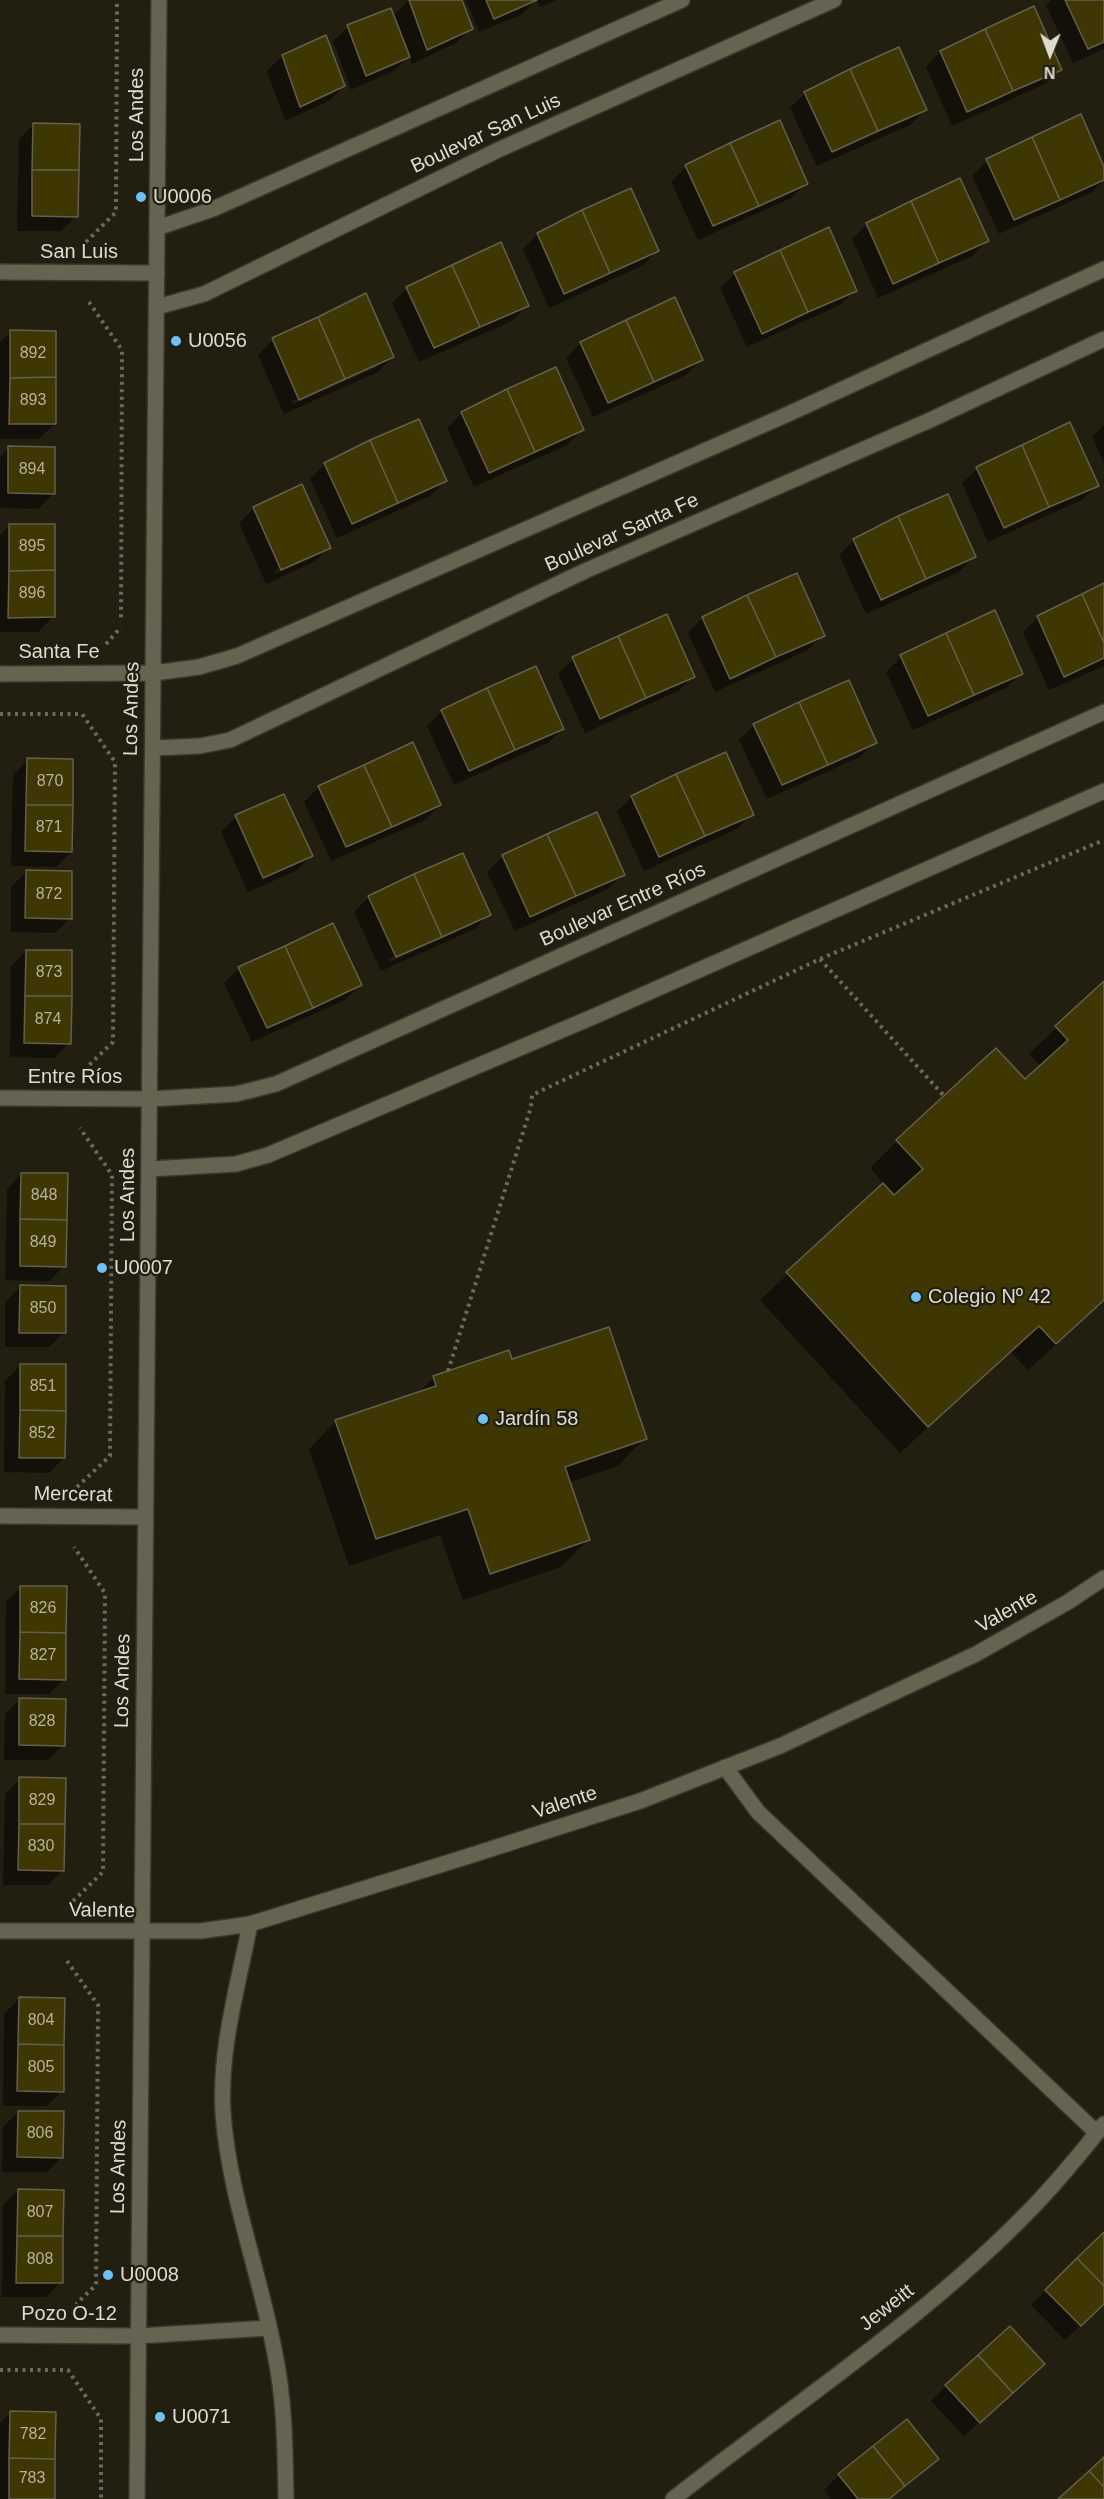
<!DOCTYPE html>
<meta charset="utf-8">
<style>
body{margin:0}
#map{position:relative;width:1104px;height:2499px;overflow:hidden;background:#221f10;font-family:Arial,sans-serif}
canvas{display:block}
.north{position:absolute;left:1020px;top:24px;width:60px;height:60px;-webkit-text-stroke:4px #221f10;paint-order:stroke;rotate:181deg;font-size:16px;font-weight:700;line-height:24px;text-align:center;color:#dedcd2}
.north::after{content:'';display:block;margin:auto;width:21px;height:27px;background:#dedcd2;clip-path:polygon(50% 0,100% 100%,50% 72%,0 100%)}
</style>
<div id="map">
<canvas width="1104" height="2499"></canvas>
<div class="north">N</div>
</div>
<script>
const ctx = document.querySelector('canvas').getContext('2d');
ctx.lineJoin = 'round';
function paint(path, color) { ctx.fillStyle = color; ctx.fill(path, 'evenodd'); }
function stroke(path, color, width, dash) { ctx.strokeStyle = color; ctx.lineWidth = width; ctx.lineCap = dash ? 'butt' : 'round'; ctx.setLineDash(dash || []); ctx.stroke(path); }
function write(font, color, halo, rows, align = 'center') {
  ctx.font = font + ' Arial,sans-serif'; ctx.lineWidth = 4.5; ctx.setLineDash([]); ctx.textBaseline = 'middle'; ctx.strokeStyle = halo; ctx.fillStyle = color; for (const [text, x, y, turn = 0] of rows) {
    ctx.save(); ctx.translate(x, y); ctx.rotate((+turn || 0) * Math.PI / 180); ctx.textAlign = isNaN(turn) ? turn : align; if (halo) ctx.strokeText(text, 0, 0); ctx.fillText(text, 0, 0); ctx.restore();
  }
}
const shadow = new Path2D(`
 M 409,0 L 460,0 L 471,28 L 456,43 L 412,64 L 409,56 L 394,71 L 351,90 L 333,41 L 348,27 L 393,16 Z
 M 466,0 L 536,0 L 521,15 L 479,32 Z
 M 537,0 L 556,0 L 540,7 Z
 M 1051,0 L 1104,0 L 1104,49 L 1073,63 L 1046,5 Z
 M 1033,8 L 1060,69 L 1045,84 L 952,126 L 926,67 L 940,52 Z
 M 325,37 L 344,86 L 329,101 L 285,121 L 267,71 L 282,56 Z
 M 805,93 L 925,110 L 910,125 L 817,166 L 790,108 Z
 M 34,124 L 76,216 L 61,231 L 17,231 L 19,139 Z
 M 987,161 L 1104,171 L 1104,180 L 1092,192 L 999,234 L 972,176 Z
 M 686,167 L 806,183 L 791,198 L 698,240 L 671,182 Z
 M 867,224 L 987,241 L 972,256 L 878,298 L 852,239 Z
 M 538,234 L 657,251 L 642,266 L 549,308 L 523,249 Z
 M 735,274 L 855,290 L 840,305 L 747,347 L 720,288 Z
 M 407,288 L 527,306 L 512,321 L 419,362 L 392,303 Z
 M 366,295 L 393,357 L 378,372 L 284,414 L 258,355 L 273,340 ZM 377,364 L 377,367 L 293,404 L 292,401 Z
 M 11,332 L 54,424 L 39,439 L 0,439 L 0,342 Z
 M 581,343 L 701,360 L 686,375 L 593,417 L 566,358 Z
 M 462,413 L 582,430 L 567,445 L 474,487 L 447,428 Z
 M 1104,425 L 1104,463 L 1092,437 Z
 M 9,448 L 53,494 L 38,509 L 0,508 L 0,457 Z
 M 325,464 L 445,481 L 430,496 L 337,538 L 310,479 Z
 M 977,469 L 1097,485 L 1082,500 L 988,542 L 962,483 Z
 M 254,508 L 329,548 L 314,562 L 266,584 L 239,523 ZM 313,554 L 313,557 L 275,574 L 274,571 Z
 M 10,525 L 53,617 L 38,632 L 0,632 L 0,535 Z
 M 854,540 L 974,557 L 959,572 L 866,614 L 839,555 Z
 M 1104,586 L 1104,666 L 1049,690 L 1023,632 L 1038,617 Z
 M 702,618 L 823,635 L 808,650 L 715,692 L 688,633 Z
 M 901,657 L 1021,673 L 1006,688 L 913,730 L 886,672 Z
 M 573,659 L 693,676 L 678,691 L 585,733 L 558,674 Z
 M 442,711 L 563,728 L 548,743 L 454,785 L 427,726 Z
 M 754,725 L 875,742 L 860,757 L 767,799 L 739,740 Z
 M 28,760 L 71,852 L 56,867 L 11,866 L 13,775 Z
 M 319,787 L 440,805 L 425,820 L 331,861 L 304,802 Z
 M 631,797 L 752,814 L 737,829 L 644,871 L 617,812 Z
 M 596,814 L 623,874 L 608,889 L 515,931 L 487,872 L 502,857 Z
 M 236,817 L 311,856 L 296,871 L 248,892 L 221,832 Z
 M 26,872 L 70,918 L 55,933 L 11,932 L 11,887 Z
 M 369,897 L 489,914 L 475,929 L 381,971 L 354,912 ZM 474,921 L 474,924 L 390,962 L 389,959 Z
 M 26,951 L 69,1043 L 54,1058 L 10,1057 L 11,966 Z
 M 239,968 L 360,985 L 345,1000 L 252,1042 L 224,983 Z
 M 1104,983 L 1104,1301 L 1028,1370 L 1011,1352 L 900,1453 L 760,1300 L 884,1184 L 870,1168 L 897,1141 L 996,1050 L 1025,1082 L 1041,1067 L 1029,1054 Z
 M 22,1174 L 64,1266 L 50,1281 L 5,1280 L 7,1189 Z
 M 20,1287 L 64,1332 L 49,1347 L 5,1347 L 5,1302 Z
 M 511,1361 L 645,1438 L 618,1466 L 568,1483 L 588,1540 L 561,1567 L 463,1600 L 440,1535 L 349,1566 L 309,1449 L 336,1421 L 418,1393 L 434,1378 Z
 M 20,1366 L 64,1458 L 49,1473 L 4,1472 L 5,1381 Z
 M 21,1587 L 64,1679 L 49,1694 L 5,1694 L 6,1602 Z
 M 20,1699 L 63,1745 L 48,1760 L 4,1760 L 5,1714 Z
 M 20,1779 L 63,1870 L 48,1885 L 3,1885 L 5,1794 Z
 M 19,1999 L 62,2091 L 47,2106 L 3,2106 L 4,2014 Z
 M 18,2112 L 62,2157 L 47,2172 L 2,2172 L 3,2127 Z
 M 18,2190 L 61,2282 L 46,2297 L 2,2297 L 3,2205 Z
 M 1104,2234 L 1104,2302 L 1065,2340 L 1031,2305 Z
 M 1028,2379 L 964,2436 L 931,2401 L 946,2386 Z
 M 10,2413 L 54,2499 L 0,2499 L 0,2423 Z
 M 906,2421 L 937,2459 L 891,2499 L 831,2499 L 824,2490 L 839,2475 Z`);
const building = new Path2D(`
 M 409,0 L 462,0 L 473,29 L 427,50 Z
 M 486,0 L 537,0 L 494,19 Z
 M 1065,0 L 1104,0 L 1104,42 L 1088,49 Z
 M 1034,6 L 1062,70 L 1013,91 L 985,29 Z
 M 391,8 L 410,57 L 366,76 L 347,25 Z
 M 985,29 L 1013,91 L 967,112 L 940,51 Z
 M 326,35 L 345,86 L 300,107 L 282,55 Z
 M 899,47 L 927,110 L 878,131 L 850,69 Z
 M 850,69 L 878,131 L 832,152 L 804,92 Z
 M 1081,114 L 1104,167 L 1104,180 L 1060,200 L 1032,137 Z
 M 780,120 L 808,184 L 759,206 L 730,143 Z
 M 33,123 L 80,124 L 79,170 L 32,170 Z
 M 1032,137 L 1060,200 L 1014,220 L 986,159 Z
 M 730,143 L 759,206 L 713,226 L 685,165 Z
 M 32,170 L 79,170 L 78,217 L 32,216 Z
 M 960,178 L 989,241 L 939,263 L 911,201 Z
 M 631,188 L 659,251 L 610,273 L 582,210 Z
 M 911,201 L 939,263 L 893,284 L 866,223 Z
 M 582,210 L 610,273 L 564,294 L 537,233 Z
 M 829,227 L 857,291 L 808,312 L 780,250 Z
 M 501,242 L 529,306 L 480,327 L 452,265 Z
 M 780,250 L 808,312 L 762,334 L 734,272 Z
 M 452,265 L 480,327 L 434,348 L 406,287 Z
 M 366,293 L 394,357 L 345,379 L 318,317 Z
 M 675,297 L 703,360 L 654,382 L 626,320 Z
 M 318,317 L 345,379 L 299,400 L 272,338 Z
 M 626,320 L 654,382 L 608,403 L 580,342 Z
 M 10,330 L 56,331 L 56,377 L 10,378 Z
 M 556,367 L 584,430 L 535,452 L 507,389 Z
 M 56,377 L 56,424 L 9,424 L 10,378 Z
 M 507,389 L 535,452 L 489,473 L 461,412 Z
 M 419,419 L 447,481 L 398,503 L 370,440 Z
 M 1070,422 L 1099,486 L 1049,507 L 1022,445 Z
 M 370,440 L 398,503 L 352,524 L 324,463 Z
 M 1022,445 L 1049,507 L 1004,528 L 976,467 Z
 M 8,446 L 55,447 L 55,494 L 8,493 Z
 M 302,484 L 331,548 L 281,570 L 253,507 Z
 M 948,494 L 976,557 L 926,579 L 898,516 Z
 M 898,516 L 926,579 L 881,600 L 853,539 Z
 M 9,524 L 55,524 L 55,570 L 9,571 Z
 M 55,570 L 55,617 L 8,618 L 9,571 Z
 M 797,573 L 825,636 L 776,657 L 747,595 Z
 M 1104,583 L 1104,643 L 1082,594 Z
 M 1082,594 L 1104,643 L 1104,658 L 1064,677 L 1037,616 Z
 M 747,595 L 776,657 L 730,679 L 702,617 Z
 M 995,610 L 1023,674 L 974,695 L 946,633 Z
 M 667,614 L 695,677 L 646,698 L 618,636 Z
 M 946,633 L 974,695 L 928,716 L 900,655 Z
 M 618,636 L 646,698 L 600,719 L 572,657 Z
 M 536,666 L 564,729 L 515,750 L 487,688 Z
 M 849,680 L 877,743 L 828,765 L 799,702 Z
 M 487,688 L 515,750 L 469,771 L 441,710 Z
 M 799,702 L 828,765 L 782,785 L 753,724 Z
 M 413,742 L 441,805 L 392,827 L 364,765 Z
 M 726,752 L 754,815 L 705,836 L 676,774 Z
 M 27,758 L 73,759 L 73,805 L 26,805 Z
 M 364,765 L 392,827 L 346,847 L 318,786 Z
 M 676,774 L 705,836 L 659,857 L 631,796 Z
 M 284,794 L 313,856 L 263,878 L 235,815 Z
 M 26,805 L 73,805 L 72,852 L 25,851 Z
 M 597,812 L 625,875 L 576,896 L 547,834 Z
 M 547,834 L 576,896 L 530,917 L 502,855 Z
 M 463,853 L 491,915 L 442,937 L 414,874 Z
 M 26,870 L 72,871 L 72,919 L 25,918 Z
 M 414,874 L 442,937 L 396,957 L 368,896 Z
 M 333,923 L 362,985 L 313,1008 L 285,946 Z
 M 285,946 L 313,1008 L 267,1028 L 238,967 Z
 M 26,950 L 72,950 L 72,996 L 25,996 Z
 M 1104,981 L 1104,1300 L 1056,1344 L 1039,1326 L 928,1427 L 786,1272 L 883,1183 L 894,1195 L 923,1169 L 896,1140 L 975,1067 L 996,1048 L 1025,1079 L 1068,1040 L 1055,1026 Z
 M 25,996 L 72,996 L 71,1044 L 24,1043 Z
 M 21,1173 L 68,1173 L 67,1220 L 20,1219 Z
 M 20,1219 L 67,1220 L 66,1267 L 20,1266 Z
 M 20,1285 L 66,1286 L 66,1333 L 19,1333 Z
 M 609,1327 L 647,1439 L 565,1467 L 590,1540 L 490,1574 L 468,1509 L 376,1539 L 335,1420 L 436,1386 L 433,1376 L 489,1357 L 509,1350 L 512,1359 Z
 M 20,1364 L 66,1364 L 66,1411 L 20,1410 Z
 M 20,1410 L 66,1411 L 65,1458 L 19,1458 Z
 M 20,1586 L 67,1586 L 66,1633 L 20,1632 Z
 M 20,1632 L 66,1633 L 66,1680 L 19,1679 Z
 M 19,1698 L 66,1699 L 65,1746 L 19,1745 Z
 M 19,1777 L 66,1778 L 65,1824 L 19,1824 Z
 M 19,1824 L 65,1824 L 64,1871 L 18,1870 Z
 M 19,1997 L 65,1998 L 64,2045 L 18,2044 Z
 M 18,2044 L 64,2045 L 64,2092 L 17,2091 Z
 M 18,2111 L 64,2111 L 63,2158 L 17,2157 Z
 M 18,2189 L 64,2190 L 63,2236 L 17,2236 Z
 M 1104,2232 L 1104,2286 L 1077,2258 Z
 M 17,2236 L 63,2236 L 63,2283 L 16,2283 Z
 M 1077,2258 L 1104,2286 L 1104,2304 L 1081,2326 L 1045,2290 Z
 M 1010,2326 L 1045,2364 L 1013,2393 L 978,2355 Z
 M 978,2355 L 1013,2393 L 980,2423 L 945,2385 Z
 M 10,2411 L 56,2412 L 55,2459 L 9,2458 Z
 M 907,2419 L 939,2459 L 905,2486 L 873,2446 Z
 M 873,2446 L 905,2486 L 889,2499 L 858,2499 L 838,2474 Z
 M 1104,2457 L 1104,2487 L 1089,2471 Z
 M 9,2458 L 55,2459 L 55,2499 L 9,2499 Z
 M 1089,2471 L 1104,2487 L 1104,2499 L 1058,2499 Z`);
const path = new Path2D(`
 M 86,242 L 116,212 L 117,0
 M 89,302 L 122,350 L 121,620
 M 106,644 L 121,627
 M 0,714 L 82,714 L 115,762 L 113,1042 L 87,1067
 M 820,959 L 944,1096
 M 448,1371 L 531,1107 L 532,1095 L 820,959 L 1104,840
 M 77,1487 L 110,1456 L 112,1175 L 80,1128
 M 73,1901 L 103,1872 L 105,1593 L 74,1547
 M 67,1961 L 98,2005 L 96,2285 L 76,2304
 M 0,2370 L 68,2370 L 101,2419 L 101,2499`);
const minor = new Path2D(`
 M 157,228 L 213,209 L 682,0
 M 0,272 L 157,273
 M 157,307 L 204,294 L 498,150 L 834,0
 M 0,674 L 154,673 L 199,667 L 237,656 L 786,415 L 1104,269
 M 153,748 L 200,746 L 230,740 L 585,571 L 928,421 L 1104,339
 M 0,1098 L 150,1099 L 236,1094 L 276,1084 L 1104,712
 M 150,1169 L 236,1164 L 268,1155 L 595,1016 L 1104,791
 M 0,1516 L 146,1517
 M 725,1767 L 758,1812 L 1097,2133
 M 250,1924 C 238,1986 219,2050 223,2113 C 229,2195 260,2273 275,2354 C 285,2402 285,2450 286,2499
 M 0,1931 L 201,1931 L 250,1924 L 469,1856 L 640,1801 L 780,1746 L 976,1654 L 1068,1602 L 1104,1578
 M 0,2335 L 138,2336 L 269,2328
 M 137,2499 L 159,0
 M 673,2499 C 794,2404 926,2318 1033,2207 C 1058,2181 1081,2153 1104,2124`);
const markers = [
 [141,197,6,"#6dc2f3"],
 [176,341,6,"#6dc2f3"],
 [102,1268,6,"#6dc2f3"],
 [916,1297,6,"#6dc2f3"],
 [483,1419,6,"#6dc2f3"],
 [108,2275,6,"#6dc2f3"],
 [160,2417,6,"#6dc2f3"]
];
const numberNames = [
 ["892",33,354],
 ["893",33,401],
 ["894",32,470],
 ["895",32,547],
 ["896",32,594],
 ["870",50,782],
 ["871",49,828],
 ["872",49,895],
 ["873",49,973],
 ["874",48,1020],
 ["848",44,1196],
 ["849",43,1243],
 ["850",43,1309],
 ["851",43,1387],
 ["852",42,1434],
 ["826",43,1609],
 ["827",43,1656],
 ["828",42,1722],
 ["829",42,1801],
 ["830",41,1847],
 ["804",41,2021],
 ["805",41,2068],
 ["806",40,2134],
 ["807",40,2213],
 ["808",40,2260],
 ["782",33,2435],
 ["783",32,2479]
];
const streetNames = [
 ["Los Andes",137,115,-90],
 ["Boulevar San Luis",486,134,-25],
 ["San Luis",79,252],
 ["Boulevar Santa Fe",622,533,-24],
 ["Santa Fe",59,652],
 ["Los Andes",132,709,-89],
 ["Boulevar Entre Ríos",623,905,-24],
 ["Entre Ríos",75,1077],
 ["Los Andes",128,1195,-90],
 ["Mercerat",73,1495,1],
 ["Valente",1007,1612,-29],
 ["Los Andes",123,1681,-89],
 ["Valente",565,1803,-18],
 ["Valente",102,1911,1],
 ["Los Andes",119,2167,-89],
 ["Jeweitt",887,2308,-38],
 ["Pozo O-12",69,2314]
];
const poiNames = [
 ["U0006",153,197],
 ["U0056",188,341],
 ["U0007",114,1268],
 ["Colegio Nº 42",928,1297],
 ["Jardín 58",495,1419],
 ["U0008",120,2275],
 ["U0071",172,2417]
];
paint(shadow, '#0007');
paint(building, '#3e3603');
stroke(building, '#63604e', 1.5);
stroke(minor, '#3a372e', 18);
stroke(path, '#6c6a5d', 4, [3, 4.5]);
stroke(minor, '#666351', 15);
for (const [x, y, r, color] of markers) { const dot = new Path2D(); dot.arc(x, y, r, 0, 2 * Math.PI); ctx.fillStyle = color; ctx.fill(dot); stroke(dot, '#221f10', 2); }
write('16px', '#b6b29e', null, numberNames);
write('20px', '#dedcd2', '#221f10', streetNames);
write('20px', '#dedcd2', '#221f10', poiNames, 'left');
</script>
